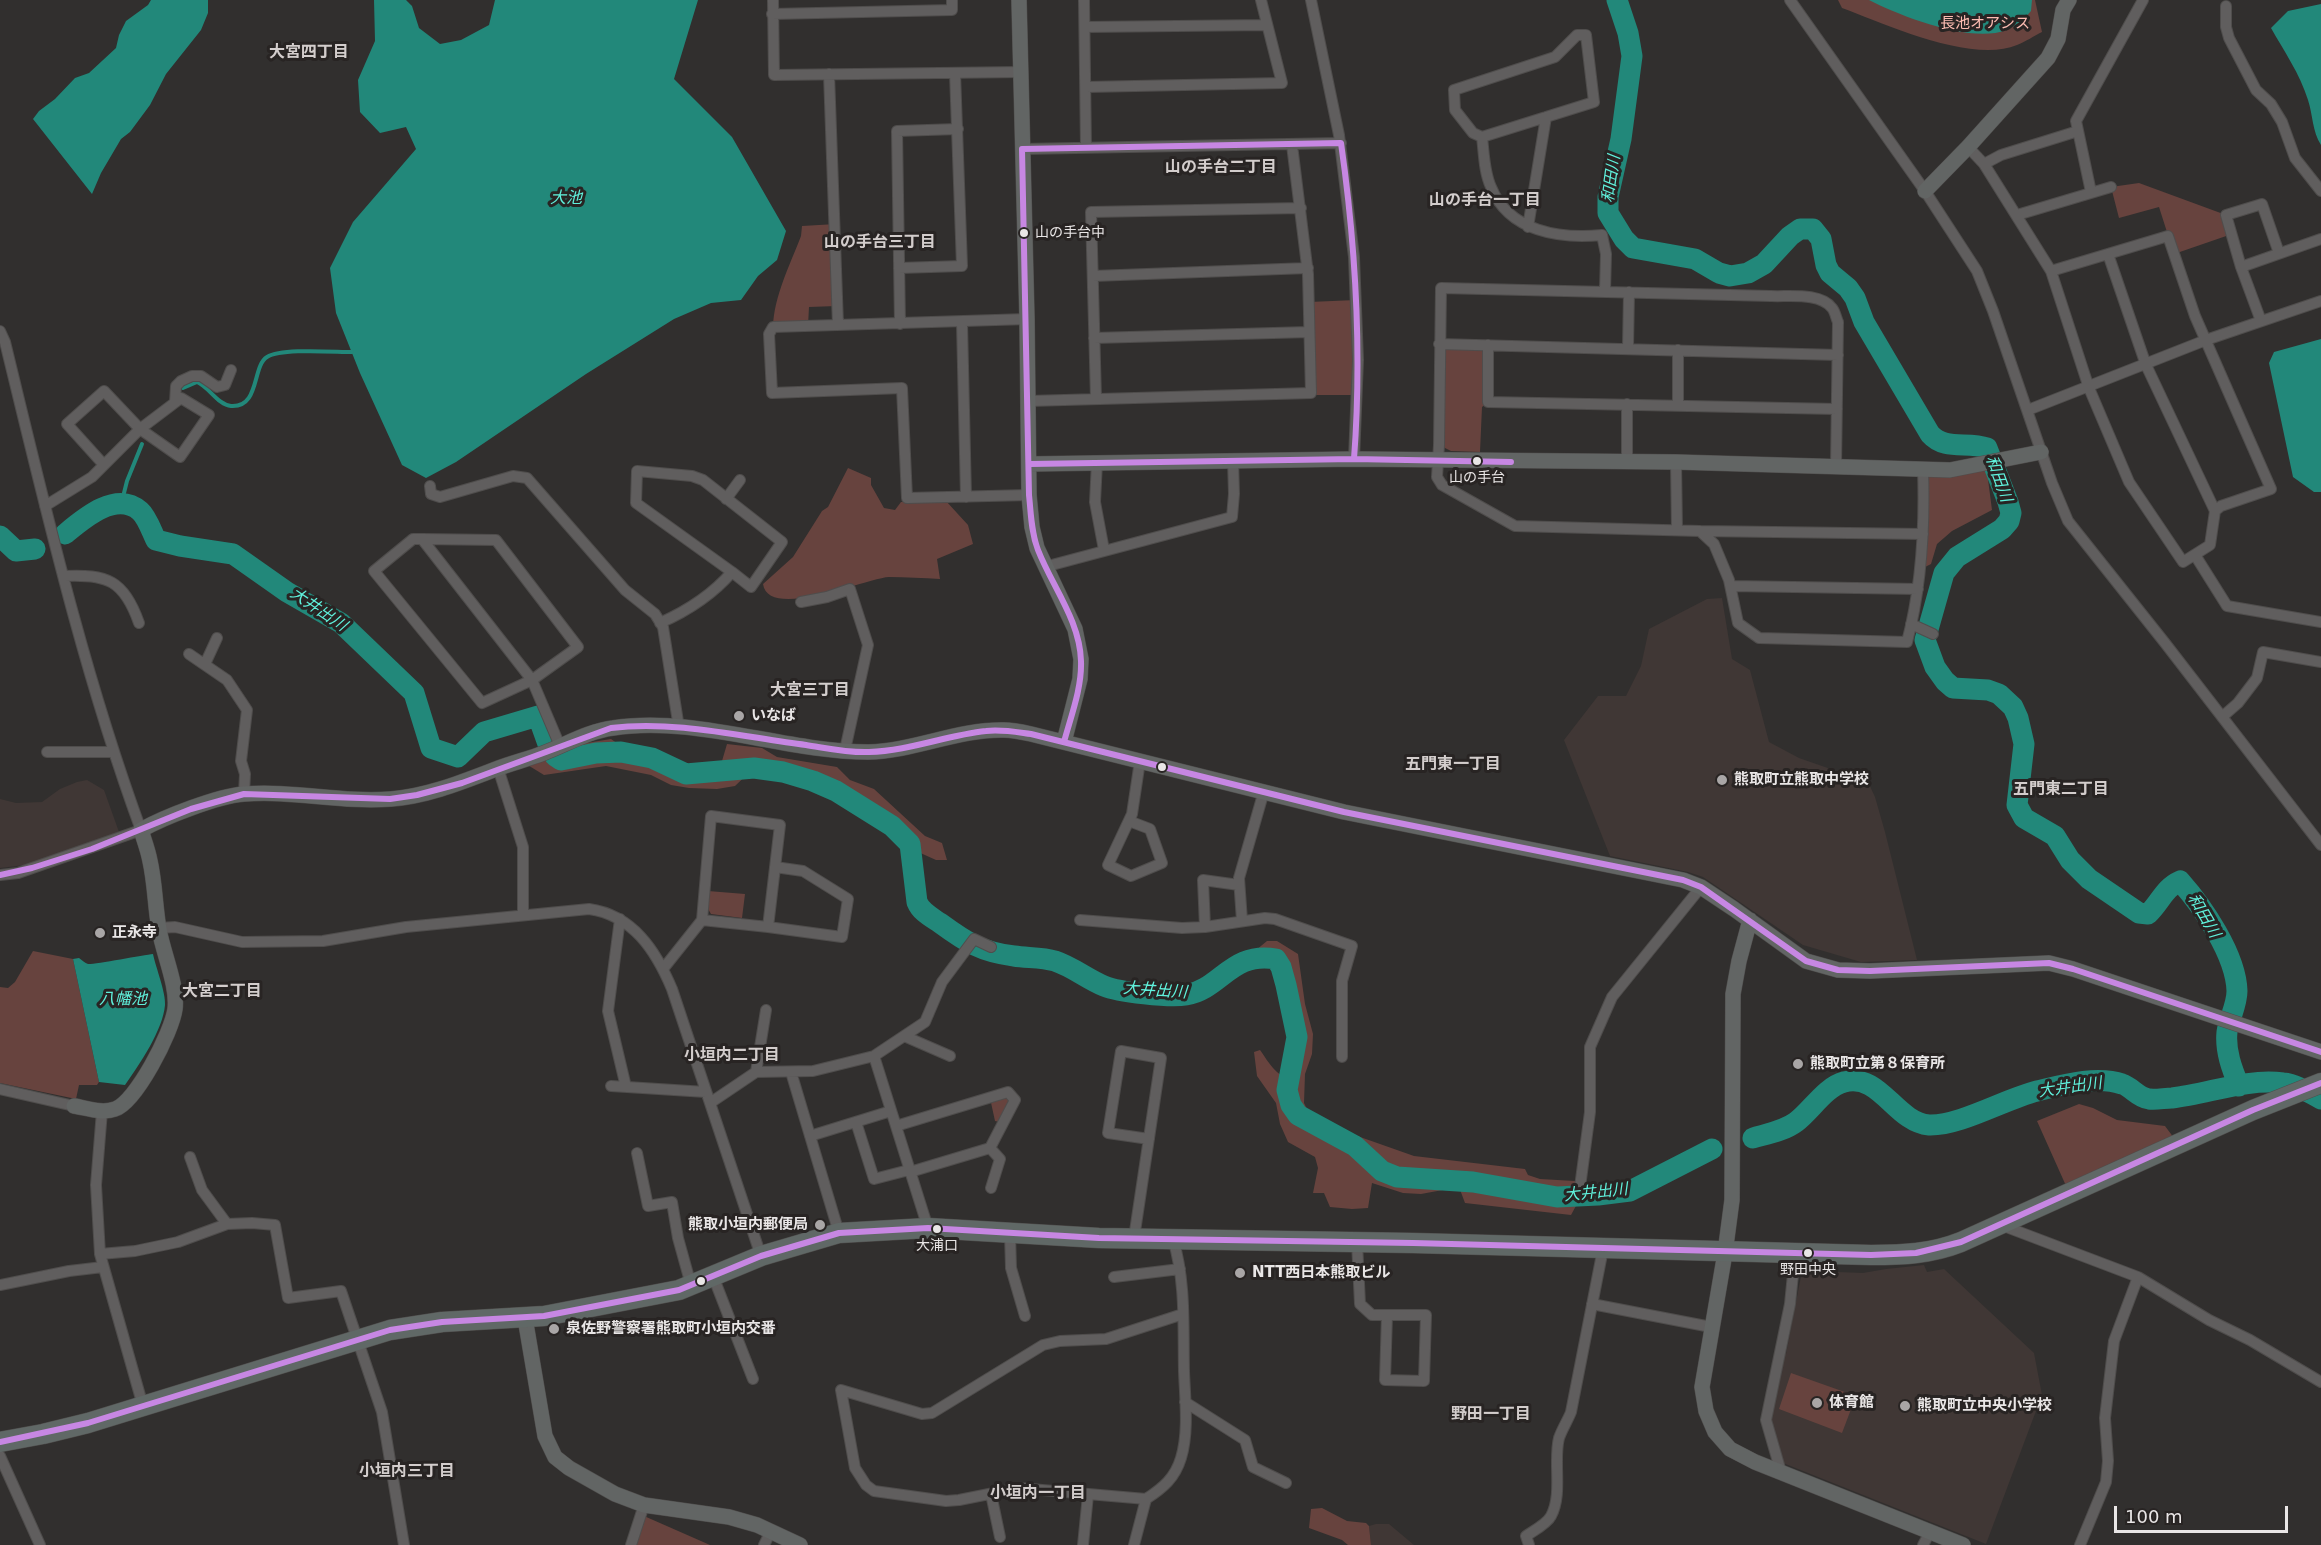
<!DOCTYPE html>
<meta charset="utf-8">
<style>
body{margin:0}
#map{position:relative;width:2321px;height:1545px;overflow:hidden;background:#312f2e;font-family:"DejaVu Sans",sans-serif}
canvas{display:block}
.scale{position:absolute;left:2114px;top:1506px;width:174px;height:27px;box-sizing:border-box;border:3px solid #e9e6e6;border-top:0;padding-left:8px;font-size:18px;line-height:21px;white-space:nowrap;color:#e9e6e6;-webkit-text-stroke:4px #282423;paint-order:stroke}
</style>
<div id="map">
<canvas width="2321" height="1545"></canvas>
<div class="scale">100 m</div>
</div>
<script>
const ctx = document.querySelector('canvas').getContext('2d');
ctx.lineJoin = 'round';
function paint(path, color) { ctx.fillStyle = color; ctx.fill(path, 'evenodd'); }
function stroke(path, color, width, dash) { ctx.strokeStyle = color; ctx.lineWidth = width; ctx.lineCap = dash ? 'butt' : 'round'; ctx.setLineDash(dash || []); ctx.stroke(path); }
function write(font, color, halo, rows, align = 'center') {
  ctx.font = font + ' "DejaVu Sans","Noto Sans JP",sans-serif'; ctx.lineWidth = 6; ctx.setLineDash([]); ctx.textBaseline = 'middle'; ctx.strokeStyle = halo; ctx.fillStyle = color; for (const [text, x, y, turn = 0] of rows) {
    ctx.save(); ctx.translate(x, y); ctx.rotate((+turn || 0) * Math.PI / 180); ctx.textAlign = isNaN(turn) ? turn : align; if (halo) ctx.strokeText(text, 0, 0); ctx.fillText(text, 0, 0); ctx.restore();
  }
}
const built = new Path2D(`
 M 1722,598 L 1732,659 L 1750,670 L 1769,742 L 1799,758 L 1868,782 L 1875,797 L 1885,832 L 1917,960 L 1861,962 L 1803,945 L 1703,877 L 1688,872 L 1610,856 L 1564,740 L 1598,696 L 1626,696 L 1641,666 L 1649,629 L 1707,599 Z
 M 87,780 L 104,790 L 119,832 L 25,865 L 0,868 L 0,799 L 16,803 L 42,802 L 60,789 L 77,782 Z
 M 1813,1264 L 1819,1264 L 1838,1272 L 1863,1273 L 1886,1269 L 1924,1265 L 1927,1272 L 1944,1269 L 2034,1353 L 2042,1395 L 1986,1544 L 1783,1463 L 1768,1424 L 1782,1355 L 1786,1354 L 1803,1266 Z
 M 1376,1524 L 1389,1524 L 1414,1545 L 1371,1545 L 1369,1526 Z`);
const green = new Path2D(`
 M 1838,0 L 2035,0 L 2042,32 C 2034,36 2025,42 2017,45 C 1972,64 1885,24 1842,8 Z
 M 2139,183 L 2226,215 L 2232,234 L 2174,254 L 2159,207 L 2119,218 L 2111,187 Z
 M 836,224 L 837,306 L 809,307 L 808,326 L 773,327 C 774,296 790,265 801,236 L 802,226 Z
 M 1356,300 L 1357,395 L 1317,395 L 1311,393 L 1309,302 Z
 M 1439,344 L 1488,345 L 1488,402 L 1482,407 L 1480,452 L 1451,451 L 1439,445 Z
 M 1986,464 L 1992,510 L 1952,531 L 1937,544 L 1931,564 L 1921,569 L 1923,469 Z
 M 848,468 L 871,478 L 871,485 L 884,508 L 895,510 L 901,502 L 946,501 L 968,525 L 973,544 L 937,559 L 940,579 C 923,578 906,577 889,577 C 867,578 768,621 763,584 L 793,557 L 822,511 L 828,507 Z
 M 611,739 L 618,744 L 641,747 L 691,770 L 697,765 L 722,761 L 727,744 L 762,748 L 777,757 L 837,767 L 850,780 L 874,789 L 925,836 L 942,843 L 947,860 L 936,860 L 916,851 C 902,823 849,792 820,780 C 799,772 778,768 756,766 L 735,786 L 717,789 L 689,788 L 671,785 L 651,775 L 606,766 L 544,775 L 526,764 L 580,742 L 586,743 Z
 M 708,891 L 745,894 L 742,918 L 711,914 L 707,907 Z
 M 1267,941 L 1277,941 L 1298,954 L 1305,1004 L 1313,1034 L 1312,1054 L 1305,1074 L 1304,1103 L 1310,1115 L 1329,1126 L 1414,1156 L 1525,1169 L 1528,1175 L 1540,1179 L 1575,1181 L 1580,1187 L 1577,1204 L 1571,1215 L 1465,1203 L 1459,1187 L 1421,1194 L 1403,1193 L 1372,1183 L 1368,1208 L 1352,1209 L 1330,1207 L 1324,1193 L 1313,1193 L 1318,1168 L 1315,1157 L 1288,1142 L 1280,1124 L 1276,1103 L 1257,1076 L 1254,1052 L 1260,1050 C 1268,1061 1277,1079 1293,1078 L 1298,1050 L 1299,1027 L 1282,965 C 1273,953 1264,955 1251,957 L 1250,955 Z
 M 33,951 L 73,959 L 99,1082 L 97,1085 L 79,1085 L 76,1099 L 0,1083 L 0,987 L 8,988 L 15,982 Z
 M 1008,1092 L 1015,1100 L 1003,1123 L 995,1121 L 990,1098 Z
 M 2079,1104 L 2093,1108 L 2117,1120 L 2165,1126 L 2174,1138 L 2067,1188 L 2037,1121 Z
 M 1791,1373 L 1856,1396 L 1842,1433 L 1779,1409 Z
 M 1322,1508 L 1347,1521 L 1366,1523 L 1369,1526 L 1371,1545 L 1348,1545 L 1342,1540 L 1309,1528 L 1311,1509 Z
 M 644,1516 L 710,1545 L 634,1545 Z`);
const water = new Path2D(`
 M 151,0 L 208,0 L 208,13 L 201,30 L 166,74 L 150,105 L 130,132 L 121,139 L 101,173 L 92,194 L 33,119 L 39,111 L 55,99 L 75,78 L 89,73 L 116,48 L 119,35 L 126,21 L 148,5 Z
 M 374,0 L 406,0 L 412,6 L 419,28 L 440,44 L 461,40 L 489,25 L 495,0 L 698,0 L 674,79 L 732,137 L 786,231 L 777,260 L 758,276 L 741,300 L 711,303 L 674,319 L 586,374 L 456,462 L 426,478 L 402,465 L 360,373 L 336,313 L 330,268 L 353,222 L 416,149 L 406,127 L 380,133 L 360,112 L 358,80 L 375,41 Z
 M 1869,0 L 2032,0 L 2031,11 C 2024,19 2016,26 2006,30 C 1972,44 1900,16 1869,0 Z
 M 2321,4 L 2321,145 C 2312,131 2313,115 2308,100 C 2300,74 2284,51 2271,28 L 2288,11 Z
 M 2321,339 L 2321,492 L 2314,492 L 2293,477 L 2269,363 L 2274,352 Z
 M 153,954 C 156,968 166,993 165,1005 C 163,1030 139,1065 125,1085 L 99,1082 L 73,959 L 79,958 C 82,960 85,963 88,964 C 91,965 144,955 153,954 Z`);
const stream = new Path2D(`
 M 183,388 L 197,382 C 209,387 218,405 231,406 C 260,408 252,366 267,357 C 282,348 333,352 352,352
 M 121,505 L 127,481 L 142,444`);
const river = new Path2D(`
 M 1617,0 L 1628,33 L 1632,56 L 1621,139 L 1608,197 L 1608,213 L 1624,239 L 1633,248 L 1695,259 L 1719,273 L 1730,276 L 1748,273 L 1764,264 L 1790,236 L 1800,229 L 1813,229 L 1821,239 L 1826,265 L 1830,273 L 1848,288 L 1855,298 L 1864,322 L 1930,434 C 1945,451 1967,441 1987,448 L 2008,502 L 2011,513 L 2009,521 L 2002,529 L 1957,557 L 1944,573 L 1925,640 L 1935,667 L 1945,681 L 1953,688 L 1988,690 L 1999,694 L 2013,707 L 2018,718 L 2024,744 L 2017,805 L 2024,818 L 2055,836 L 2070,860 L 2089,879 L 2139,913 L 2148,914 C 2160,903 2164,888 2180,881 C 2203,907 2236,955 2237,991 C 2237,1005 2229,1019 2227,1032 C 2225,1051 2232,1069 2239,1086
 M 65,534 C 83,519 116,490 140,511 C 147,517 152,532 156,540 L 180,546 L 233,554 L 287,592 L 341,623 L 414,693 L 431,748 L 458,757 L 484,732 L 538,716 L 548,744
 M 0,536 L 16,551 L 35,549
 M 555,756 L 561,760 L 596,753 L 621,752 L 652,758 L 686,774 L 754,768 L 783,772 L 813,781 L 836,791 L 892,826 L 910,844 L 917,902 C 921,912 931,917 940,923 C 966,942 981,952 1014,956 C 1027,958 1042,957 1055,961 C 1073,967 1087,979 1104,986 C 1118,992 1170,998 1186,995 C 1221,989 1231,951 1276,959 L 1281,967 L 1286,985 L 1297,1037 L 1287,1090 L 1291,1105 L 1298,1115 L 1355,1146 L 1382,1171 L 1397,1177 L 1473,1182 L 1557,1197 L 1598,1195 L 1630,1191 L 1712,1149
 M 1753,1138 C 1767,1134 1784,1131 1796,1122 C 1811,1111 1825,1087 1844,1082 C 1880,1072 1895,1122 1929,1125 C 1960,1126 2005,1099 2037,1091 C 2062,1085 2097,1075 2122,1084 C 2132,1087 2137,1097 2149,1099 C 2156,1100 2165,1098 2172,1098 C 2208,1094 2247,1078 2283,1083 C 2296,1084 2310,1093 2321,1099`);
const street = new Path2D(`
 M 773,0 L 774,75 L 1021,72
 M 1084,0 L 1086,148
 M 1311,0 L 1339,135 L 1354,257 L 1358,360 L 1354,459
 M 1790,0 L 1925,191 L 1977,271 L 1993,311 L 2052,483 L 2068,521 L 2165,643 L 2321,845
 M 2226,6 L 2226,27 L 2229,38 L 2256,90 L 2271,104 L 2282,122 L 2295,158 L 2321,191
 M 772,14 L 952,10 L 952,0
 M 1085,27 L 1267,25
 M 1577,35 L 1586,35 L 1594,102 L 1482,137 L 1473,133 L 1455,110 L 1454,90 L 1555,57 Z
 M 829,74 L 838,325
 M 1086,87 L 1282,83 L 1261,0
 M 1482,137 C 1484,153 1484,172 1491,187 C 1509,232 1560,239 1602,235 L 1606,254 L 1605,291
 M 1968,147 L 1984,164 L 2051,271 L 2089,388 L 2129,482 L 2183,562 L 2210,545 L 2215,511 L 2221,506 L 2271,489 L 2195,316 L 2168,236 L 2051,271
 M 1022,149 L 1341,143
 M 1984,164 L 2001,155 L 2078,131
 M 2091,192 L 2076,121 L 2143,0
 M 2017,215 L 2111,187
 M 1528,227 L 1546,117
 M 2108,254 L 2146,365 L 2215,511
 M 2241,267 L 2321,239
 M 899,268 L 962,266 L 955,73
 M 1093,276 L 1308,268
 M 1027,319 L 773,327 L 769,334 L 772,393 L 902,388 L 907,498 L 1029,495
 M 2261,321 L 2241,267 L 2226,215 L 2262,204 L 2279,253
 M 962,323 L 966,497
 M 900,324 L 897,131 L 958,129
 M 0,331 L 5,342 C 45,506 83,672 141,830 L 18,873 L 0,875
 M 1094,338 L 1309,332
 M 1439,344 L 1838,355
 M 1488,345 L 1488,402 L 1837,409
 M 1628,348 L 1629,292
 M 1096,399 L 1091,212 L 1301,208
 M 1029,401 L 1311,393 L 1308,274 L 1292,145
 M 175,402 L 176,386 L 181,381 L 192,376 L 201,376 L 217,387 L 225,385 L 231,370
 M 1678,405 L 1678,350
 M 2028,410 L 2206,340 L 2321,301
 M 1097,462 L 1095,502 L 1104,550
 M 1627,462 L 1627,404
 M 1676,462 L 1677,530
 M 1836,467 L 1838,322 C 1836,318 1835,311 1832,308 C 1820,292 1788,297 1771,296 L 1441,288 L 1439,445 L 1437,477 L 1442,485 L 1515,526 L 1700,531 L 1714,544 L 1729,580 L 1738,623 L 1759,638 L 1907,642 C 1922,585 1925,528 1923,469
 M 637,471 L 692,476 L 703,480 L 782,542 L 751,587 L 732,572 L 636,503 Z
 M 430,486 L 431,494 L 440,497 L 513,476 L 527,478 L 625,590 L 655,614 L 663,627 L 679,728
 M 726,499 L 740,480
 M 45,506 L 92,477 L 140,429 L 181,398 L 209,415 L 180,457 L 140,429 L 104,391 L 67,424 L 104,465
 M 1700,531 L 1923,534
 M 413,539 L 422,539 L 532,680 L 482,703 L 374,571 Z
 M 422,539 L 496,540 L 578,647 L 532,680 L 560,746
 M 2195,555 L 2227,606 L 2321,622
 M 1048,566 L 1232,517 L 1234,494 L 1233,460
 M 64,576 C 107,574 124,580 139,623
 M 1731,586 L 1918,589
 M 801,602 L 827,597 L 850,589 L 868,645 L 845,750
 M 660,623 C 687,611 713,594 732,572
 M 1911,624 L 1933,634
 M 189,654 L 227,680 L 247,710 L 241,761 L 245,774 L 244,794
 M 205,664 L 217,638
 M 2222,717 L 2238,703 L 2257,678 L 2263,652 L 2321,662
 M 47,752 L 112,752
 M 498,768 L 523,847 L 523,915
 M 1129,821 L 1150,829 L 1162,863 L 1131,876 L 1108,865 L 1132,814 L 1140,761
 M 620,919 L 608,1011 L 626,1087
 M 1080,920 L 1182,928 L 1205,927 L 1265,918 L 1275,919 L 1352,946 L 1342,981 L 1342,1057
 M 1242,921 L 1239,878 L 1264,791
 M 768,927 L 842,937 L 848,899 L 803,871 L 775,867
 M 1205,927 L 1203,880 L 1239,885
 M 159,928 L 175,927 L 242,942 L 323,941 L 406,927 L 589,909 C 633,915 656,951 672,989 L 761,1256
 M 663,969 L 702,920 L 711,816 L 780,825 L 768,927 L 702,920
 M 904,1036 L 950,1056
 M 874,1056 L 928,1228
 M 756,1072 L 766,1010
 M 791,1072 L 839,1233
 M 611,1086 L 706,1092
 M 0,1089 L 74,1106
 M 710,1103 L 756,1072 L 813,1071 L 874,1056 L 925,1022 L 942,982 L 974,939 L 991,947
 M 102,1111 L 96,1185 L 100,1254 L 143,1406
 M 856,1122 L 874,1179 L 909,1170
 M 896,1126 L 1008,1092 L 1015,1100 L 990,1148 L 910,1172
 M 810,1136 L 891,1111
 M 990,1148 L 1000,1159 L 991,1188
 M 637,1153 L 648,1206 L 672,1202 L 678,1238 L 691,1285
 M 190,1157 L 202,1190 L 227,1224
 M 1580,1187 L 1590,1112 L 1590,1047 L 1612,997 L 1701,887
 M 2001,1225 L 2138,1277 L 2209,1320 L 2250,1340 L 2321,1382
 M 1010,1234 L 1011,1268 L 1025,1316
 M 1134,1238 L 1161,1058 L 1121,1051 L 1108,1133 L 1149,1139
 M 1173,1239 C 1186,1282 1183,1327 1184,1371 C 1185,1399 1189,1432 1181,1458 C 1175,1478 1163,1488 1146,1499 L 1019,1488 L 959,1500 L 946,1501 L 874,1491 L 866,1485 L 855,1468 L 841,1390 L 922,1414 L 932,1413 L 1043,1345 L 1060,1341 L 1106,1339 L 1183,1314
 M 1357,1242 L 1360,1304 L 1372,1315 L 1426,1315 L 1424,1381 L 1385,1380 L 1387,1315
 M 100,1254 L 135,1251 L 178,1242 L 227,1224 L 252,1223 L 275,1225 L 288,1298 L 341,1291 L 382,1412 L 404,1545
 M 713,1276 L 753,1379
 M 1114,1277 L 1180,1269
 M 0,1285 L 69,1271 L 103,1267
 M 1592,1304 L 1711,1327
 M 1185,1402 L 1245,1440 L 1253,1467 L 1286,1483
 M 0,1456 L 40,1545
 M 1781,1472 L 1766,1420 L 1790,1304 L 1795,1254
 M 991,1494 L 1000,1537
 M 631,1545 L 644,1505
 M 764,1545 L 771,1531
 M 1083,1545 L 1088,1495
 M 1134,1545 L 1146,1499
 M 1529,1545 L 1526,1536 C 1533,1531 1547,1524 1551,1516 C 1563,1494 1553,1461 1559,1438 C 1562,1429 1568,1420 1571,1412 L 1603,1249
 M 1923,1545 L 1930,1532
 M 2080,1545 L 2106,1482 L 2108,1461 L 2105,1418 L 2114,1341 L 2138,1277`);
const secondary = new Path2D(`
 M 1019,0 L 1027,319 L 1029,495 L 1032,527 L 1037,548 L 1075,629 L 1081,659 L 1080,679 L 1064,742
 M 1925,191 L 1968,147 L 2048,58 L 2058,39 L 2063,10 L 2069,0
 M 1030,464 L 1354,459 L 1676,462 L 1950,470 L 2041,452
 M 1750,920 L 1739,961 L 1733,994 L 1732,1200 L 1725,1253 L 1702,1387 L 1706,1411 L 1715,1432 L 1730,1449 L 1755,1462 L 1963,1545
 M 74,1106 C 87,1108 102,1114 115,1109 C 136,1102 172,1032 175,1009 C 178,986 163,953 159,929 C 155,906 155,883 150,861 C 148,850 144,840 141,830 C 164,817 218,796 244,794 C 293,790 342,803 391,799 C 428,796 462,782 496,769 C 512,763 528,759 544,753 C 567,744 589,731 613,728 C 695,715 785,752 868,752 C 914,751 958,729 1004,730 C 1013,730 1022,732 1031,734 L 1344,812 L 1683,880 L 1701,887 L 1734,909 L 1806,961 L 1838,970 L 1870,971 L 2049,963 L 2073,969 L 2321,1052
 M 525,1318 L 545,1436 L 555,1457 L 569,1468 L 615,1494 L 644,1505 L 729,1517 L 757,1525 L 800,1545`);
const highway = new Path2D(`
 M 0,1442 L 43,1434 L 88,1423 L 390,1330 L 442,1322 L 544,1316 L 679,1290 L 761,1256 L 839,1233 L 928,1228 L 1099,1238 L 1413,1243 L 1871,1255 C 1902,1255 1931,1254 1961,1242 L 2253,1110 L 2321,1083`);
const bus1 = new Path2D(`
 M 1030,464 L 1354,459 L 1511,462
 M 1064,742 C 1071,716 1082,688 1081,661 C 1080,621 1052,586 1038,550 C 1031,532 1031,513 1029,495 L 1022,149 L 1341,143 C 1356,248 1362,353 1354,459
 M 0,875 L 32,868 L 92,849 L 191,809 L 244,794 L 390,799 L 417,795 L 462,783 L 611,728 C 674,720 743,737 806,745 C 826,748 848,753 869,752 C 909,751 947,735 986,731 C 1001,729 1016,732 1031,734 L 1344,812 L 1683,880 L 1701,887 L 1806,961 L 1838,970 L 1870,971 L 2049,963 L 2073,969 L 2321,1052
 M 0,1442 L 88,1423 L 390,1330 L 442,1322 L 544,1316 L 679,1290 L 761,1256 L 839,1233 L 928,1228 L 1099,1238 L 1413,1243 L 1871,1255 L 1916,1253 L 1961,1242 L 2253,1110 L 2321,1083`);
const markers = [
 [1024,233,5,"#e9e6e6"],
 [1477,461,5,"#e9e6e6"],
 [739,716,6,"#a9a6a6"],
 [1162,767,5,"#e9e6e6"],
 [1722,780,6,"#a9a6a6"],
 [100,933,6,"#a9a6a6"],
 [1798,1064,6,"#a9a6a6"],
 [820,1225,6,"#a9a6a6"],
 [937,1229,5,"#e9e6e6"],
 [1808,1253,5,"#e9e6e6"],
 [1240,1273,6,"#a9a6a6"],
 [701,1281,5,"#e9e6e6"],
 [554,1329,6,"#a9a6a6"],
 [1817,1403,6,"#a9a6a6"],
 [1905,1406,6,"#a9a6a6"]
];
const busNames = [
 ["山の手台中",1035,233,"left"],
 ["山の手台",1477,478],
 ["大浦口",937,1246],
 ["野田中央",1808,1270]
];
const parkNames = [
 ["長池オアシス",1985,24]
];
const poiNames = [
 ["いなば",751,716],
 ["熊取町立熊取中学校",1734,780],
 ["正永寺",112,933],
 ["熊取町立第８保育所",1810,1064],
 ["熊取小垣内郵便局",808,1225,"right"],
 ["NTT西日本熊取ビル",1252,1273],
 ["泉佐野警察署熊取町小垣内交番",566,1329],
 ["体育館",1829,1403],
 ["熊取町立中央小学校",1917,1406]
];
const neighbourhoodNames = [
 ["大宮四丁目",309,53],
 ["山の手台二丁目",1221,168],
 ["山の手台一丁目",1485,201],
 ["山の手台三丁目",880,243],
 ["大宮三丁目",810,691],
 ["五門東一丁目",1453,765],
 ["五門東二丁目",2061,790],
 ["大宮二丁目",222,992],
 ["小垣内二丁目",732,1056],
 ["野田一丁目",1491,1415],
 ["小垣内三丁目",407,1472],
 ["小垣内一丁目",1038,1494]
];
const waterNames = [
 ["和田川",1612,179,-82],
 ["大池",566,199],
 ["和田川",1998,479,70],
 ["大井出川",318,610,34],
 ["和田川",2203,916,60],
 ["大井出川",1155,991,4],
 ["八幡池",123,1000],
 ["大井出川",2070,1088,-8],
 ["大井出川",1596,1193,-6]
];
paint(built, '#403735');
paint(green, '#67433e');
paint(water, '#22887a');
stroke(stream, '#22887a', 4);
stroke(river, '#22887a', 21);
stroke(street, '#4f4d4c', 12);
stroke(secondary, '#4f4d4c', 16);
stroke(highway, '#4f4d4c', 21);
stroke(street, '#605e5e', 10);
stroke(secondary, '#626564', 15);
stroke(highway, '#606866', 20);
stroke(bus1, '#c787e3', 6);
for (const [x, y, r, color] of markers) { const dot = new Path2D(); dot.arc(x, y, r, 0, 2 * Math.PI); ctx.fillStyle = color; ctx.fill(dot); stroke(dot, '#282423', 2); }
write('14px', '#e9e6e6', '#282423', busNames);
write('15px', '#fdbcb2', '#282423', parkNames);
write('bold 15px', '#e9e6e6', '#282423', poiNames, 'left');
write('bold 16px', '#d3cdcc', '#282423', neighbourhoodNames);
write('italic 16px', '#60f1dc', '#282423', waterNames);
</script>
